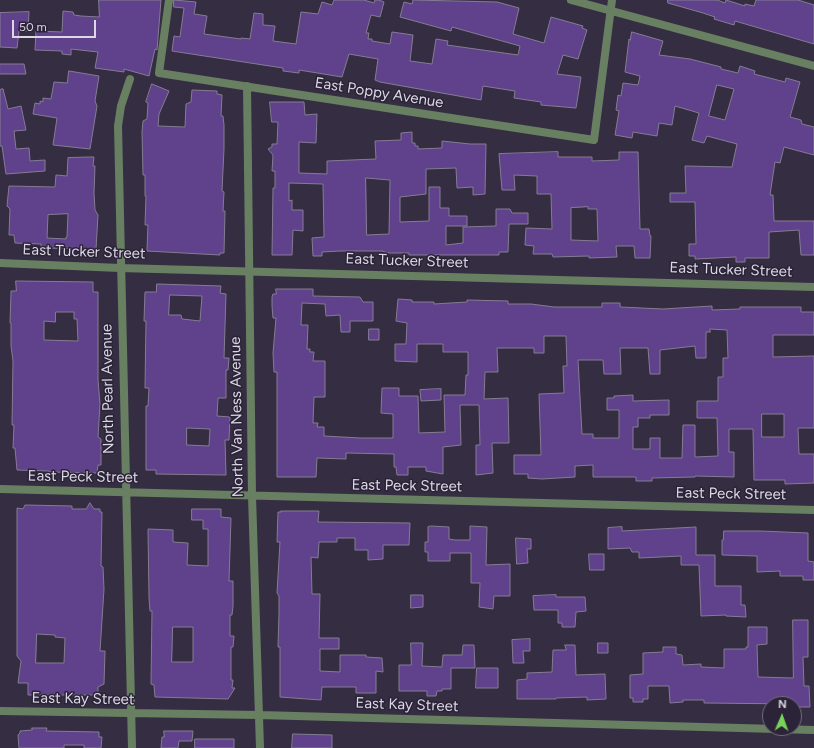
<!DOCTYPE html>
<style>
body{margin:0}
#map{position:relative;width:814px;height:748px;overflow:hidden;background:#352e42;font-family:Figtree,sans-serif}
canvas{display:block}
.north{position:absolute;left:762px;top:696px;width:40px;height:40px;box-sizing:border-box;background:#2b2438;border:1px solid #726c7d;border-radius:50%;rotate:2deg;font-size:11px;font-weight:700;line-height:16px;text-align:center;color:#dcd7e4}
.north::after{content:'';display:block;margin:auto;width:14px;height:18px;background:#78d258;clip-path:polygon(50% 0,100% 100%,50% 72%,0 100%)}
.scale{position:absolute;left:12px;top:20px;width:84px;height:18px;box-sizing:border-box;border:2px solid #dcd7e4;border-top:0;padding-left:5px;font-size:12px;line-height:14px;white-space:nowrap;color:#dcd7e4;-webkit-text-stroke:3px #2b2438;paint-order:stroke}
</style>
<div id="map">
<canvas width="814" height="748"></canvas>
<div class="north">N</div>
<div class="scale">50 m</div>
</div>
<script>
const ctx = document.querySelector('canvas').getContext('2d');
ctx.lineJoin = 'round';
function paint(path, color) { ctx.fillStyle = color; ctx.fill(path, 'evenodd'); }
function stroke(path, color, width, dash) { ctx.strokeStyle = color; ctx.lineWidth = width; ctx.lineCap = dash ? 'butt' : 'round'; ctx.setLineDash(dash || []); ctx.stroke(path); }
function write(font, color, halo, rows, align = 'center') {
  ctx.font = font + ' Figtree,sans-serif'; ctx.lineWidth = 3; ctx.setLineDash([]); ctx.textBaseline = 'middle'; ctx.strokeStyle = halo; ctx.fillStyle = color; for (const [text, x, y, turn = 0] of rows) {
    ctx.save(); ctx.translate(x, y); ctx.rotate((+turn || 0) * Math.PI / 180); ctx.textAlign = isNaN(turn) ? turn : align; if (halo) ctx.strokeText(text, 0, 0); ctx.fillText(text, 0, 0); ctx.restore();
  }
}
const building = new Path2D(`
 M 99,0 L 161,0 L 157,50 L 155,49 L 149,76 L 124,69 L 124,72 L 95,68 L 98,52 L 71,49 L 71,55 L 62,54 L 62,51 L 35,50 L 36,31 L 62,32 L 63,11 L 73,12 L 74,15 L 81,16 L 99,17 Z
 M 174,0 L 196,2 L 194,14 L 207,16 L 204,34 L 241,39 L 241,38 L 250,39 L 254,13 L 263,14 L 263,25 L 275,26 L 273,41 L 296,44 L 301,12 L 318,14 L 322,2 L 332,5 L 334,0 L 364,0 L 374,3 L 375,0 L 379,0 L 384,2 L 380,17 L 371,15 L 366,33 L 369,33 L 368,39 L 372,39 L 372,41 L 390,44 L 392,32 L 413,35 L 410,61 L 432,64 L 436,39 L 448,41 L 447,45 L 518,55 L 520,46 L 452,27 L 451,31 L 400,17 L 404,2 L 412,4 L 413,0 L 497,2 L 519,8 L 513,34 L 544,43 L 551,17 L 583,26 L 582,28 L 587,30 L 578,59 L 563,55 L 557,74 L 581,77 L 576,108 L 541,105 L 541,102 L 514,98 L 515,91 L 483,86 L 481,100 L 380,82 L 375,80 L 378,59 L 349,54 L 342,77 L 299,70 L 299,73 L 283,71 L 283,68 L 172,51 L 174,36 L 180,37 L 184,8 L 174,7 Z
 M 668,0 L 717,0 L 725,3 L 726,0 L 745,6 L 745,4 L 754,6 L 756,0 L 798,0 L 814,5 L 814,44 L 735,21 L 734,25 L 714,19 L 715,17 L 703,13 L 668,3 Z
 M 29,12 L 28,31 L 19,31 L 17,48 L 0,47 L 0,13 Z
 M 632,32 L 663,41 L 659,55 L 690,59 L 721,67 L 721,69 L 738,73 L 740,66 L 755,71 L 754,74 L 785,82 L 786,78 L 800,82 L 790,117 L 801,120 L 802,124 L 814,127 L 814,155 L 784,147 L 780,163 L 775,162 L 770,195 L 773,195 L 774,221 L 814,221 L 814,255 L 801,255 L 799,230 L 769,232 L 769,258 L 745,258 L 745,262 L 736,262 L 736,257 L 695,259 L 695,256 L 689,256 L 689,244 L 696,244 L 695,202 L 670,202 L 670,193 L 686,193 L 685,166 L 732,167 L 737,144 L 707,136 L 704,143 L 692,140 L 699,113 L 675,106 L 672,125 L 659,123 L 657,136 L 633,132 L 632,138 L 615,135 L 619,111 L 616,110 L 618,95 L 621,96 L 623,83 L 638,85 L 640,76 L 625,72 L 629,39 L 630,40 ZM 717,85 L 734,89 L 725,120 L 709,116 Z
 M 0,64 L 24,64 L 26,74 L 0,74 Z
 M 69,71 L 99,76 L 95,101 L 97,106 L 90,149 L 53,145 L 57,118 L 33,114 L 35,103 L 40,104 L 40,101 L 43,102 L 43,98 L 51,99 L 54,82 L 67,83 Z
 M 152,84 L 169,91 L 159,114 L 158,126 L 185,127 L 186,104 L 191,102 L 192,90 L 217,91 L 217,94 L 222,95 L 221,116 L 223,116 L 224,125 L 224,149 L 222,191 L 224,192 L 223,211 L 225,211 L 224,253 L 220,253 L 220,255 L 147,251 L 148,225 L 145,225 L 146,196 L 145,196 L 145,175 L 143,175 L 142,132 L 143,121 L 147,119 L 148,103 L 146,102 Z
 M 3,89 L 8,109 L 21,106 L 26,130 L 14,131 L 16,149 L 29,148 L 30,161 L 45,160 L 45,171 L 6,174 L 2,146 L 0,146 L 0,90 Z
 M 270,102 L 304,102 L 305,115 L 317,114 L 316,143 L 299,142 L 299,173 L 327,174 L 327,161 L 376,159 L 375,141 L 401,140 L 401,133 L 412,132 L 412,143 L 415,143 L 415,146 L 418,146 L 418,149 L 442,148 L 442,141 L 470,144 L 486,144 L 485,194 L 473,195 L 473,187 L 457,188 L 456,168 L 426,169 L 426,194 L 400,197 L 400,222 L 429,221 L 429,187 L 440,187 L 440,208 L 449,208 L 449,216 L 467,216 L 467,226 L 446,226 L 446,245 L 463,243 L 463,227 L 496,226 L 496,209 L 510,209 L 512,213 L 528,213 L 528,224 L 509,224 L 508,252 L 499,252 L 499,255 L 409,255 L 409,253 L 387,253 L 382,251 L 340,251 L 322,252 L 322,256 L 313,256 L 312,238 L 324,237 L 323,184 L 289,183 L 289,201 L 292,200 L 292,210 L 303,210 L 303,231 L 293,230 L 292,255 L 272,255 L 273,188 L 275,188 L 275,171 L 272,171 L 273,155 L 268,149 L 272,147 L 272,144 L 277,144 L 278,122 L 272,122 ZM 366,178 L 390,180 L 389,234 L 367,235 Z
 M 558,152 L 558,157 L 592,157 L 592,161 L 619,160 L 619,152 L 638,152 L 640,229 L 649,229 L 650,236 L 651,236 L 650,258 L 635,258 L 634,246 L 616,246 L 617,257 L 589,258 L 589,256 L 553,257 L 552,254 L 533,254 L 534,246 L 525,245 L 526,228 L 552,229 L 551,194 L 537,194 L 537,176 L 514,175 L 515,190 L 502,190 L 499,154 ZM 588,207 L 588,209 L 597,209 L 598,241 L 571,240 L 571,208 Z
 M 89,157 L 94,157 L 93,166 L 95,166 L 94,193 L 95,210 L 98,215 L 96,249 L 41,248 L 41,244 L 15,243 L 14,235 L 9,235 L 10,209 L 7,206 L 9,186 L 55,187 L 56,175 L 67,176 L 68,158 ZM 68,214 L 67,237 L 66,237 L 66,239 L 47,238 L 48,215 Z
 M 16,281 L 93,282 L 93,292 L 98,292 L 98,380 L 100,404 L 98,437 L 101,439 L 101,465 L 98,465 L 97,473 L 49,472 L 49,471 L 17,470 L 15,448 L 13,448 L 14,425 L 12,425 L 13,361 L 11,346 L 11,323 L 10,323 L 11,293 L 11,291 L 16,291 ZM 56,312 L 74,312 L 74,319 L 77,319 L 78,341 L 44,340 L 44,321 L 55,322 Z
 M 157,284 L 221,286 L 220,293 L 226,294 L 224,358 L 229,358 L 228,370 L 226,370 L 226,398 L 218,398 L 217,416 L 230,417 L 229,440 L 225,440 L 226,475 L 156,474 L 156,470 L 146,470 L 146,406 L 148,406 L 149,388 L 145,388 L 146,321 L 144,321 L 145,292 L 156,292 ZM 170,295 L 202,296 L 200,321 L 182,319 L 181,315 L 169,315 ZM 187,428 L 210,429 L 209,446 L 187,445 Z
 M 276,289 L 313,289 L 313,296 L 360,297 L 363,302 L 373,302 L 373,321 L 350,321 L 350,332 L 341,332 L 340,315 L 326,316 L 325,304 L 302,303 L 301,325 L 308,325 L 307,349 L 310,349 L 310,352 L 314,352 L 313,361 L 325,361 L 325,397 L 314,397 L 313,423 L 318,423 L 317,427 L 324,427 L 324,436 L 360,438 L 393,438 L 393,414 L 381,413 L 382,388 L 399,388 L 399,396 L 418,396 L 419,433 L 445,432 L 444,395 L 465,395 L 466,375 L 468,375 L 468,352 L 443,352 L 443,344 L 417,344 L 417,362 L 395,361 L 395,344 L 406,344 L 407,323 L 396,321 L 398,299 L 412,300 L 412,302 L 434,302 L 434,304 L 467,302 L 467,300 L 508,301 L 508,304 L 531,304 L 554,307 L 602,307 L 602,303 L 620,303 L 620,307 L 663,309 L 712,306 L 712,310 L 740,309 L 740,307 L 801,307 L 801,312 L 814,312 L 814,335 L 773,335 L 773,357 L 814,356 L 814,428 L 798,428 L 799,454 L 814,454 L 814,483 L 785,484 L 785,480 L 754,480 L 753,429 L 729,429 L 729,452 L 734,452 L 734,477 L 695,476 L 695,477 L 652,478 L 652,481 L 636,481 L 636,477 L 593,477 L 593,465 L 575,466 L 575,477 L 542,479 L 528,478 L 528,474 L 514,474 L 514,455 L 541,455 L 539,394 L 564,393 L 563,366 L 567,366 L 566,336 L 544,336 L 544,353 L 534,353 L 534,348 L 497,348 L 498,372 L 485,372 L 484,399 L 508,398 L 509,443 L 492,443 L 493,473 L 476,475 L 476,445 L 480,445 L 479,405 L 460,405 L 461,445 L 443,447 L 443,474 L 426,471 L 426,467 L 408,467 L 408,475 L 397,475 L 396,467 L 394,467 L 394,454 L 346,453 L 346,459 L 317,458 L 316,477 L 277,477 L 277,372 L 274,372 L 273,353 L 276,318 L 273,318 L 272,306 L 272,297 L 273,294 L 276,294 ZM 710,329 L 727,330 L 728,358 L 723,358 L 723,377 L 718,377 L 718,401 L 697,401 L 697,418 L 717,418 L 718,456 L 695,457 L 695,425 L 683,425 L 682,458 L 660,458 L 660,438 L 650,438 L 650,449 L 633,449 L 633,427 L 638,427 L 638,418 L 650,418 L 650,415 L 669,415 L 669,400 L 633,401 L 633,395 L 614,396 L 614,398 L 607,398 L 607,410 L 619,410 L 619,438 L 593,438 L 593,434 L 582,434 L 578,360 L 603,360 L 604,374 L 621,374 L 620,348 L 648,348 L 650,374 L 660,374 L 660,350 L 695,346 L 696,358 L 706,358 L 706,332 L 710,332 ZM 762,414 L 784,414 L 784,437 L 762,437 Z
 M 369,329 L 379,329 L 379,340 L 369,340 Z
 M 441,389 L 441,400 L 421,401 L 420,390 Z
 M 90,503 L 94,509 L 100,509 L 100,512 L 102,512 L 101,566 L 103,567 L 104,589 L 100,651 L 105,651 L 104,684 L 98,687 L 98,695 L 28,695 L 28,683 L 18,683 L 21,661 L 17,656 L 17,508 L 23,509 L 25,505 L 72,506 L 72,509 L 86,509 ZM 37,634 L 55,635 L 55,637 L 65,638 L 64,663 L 36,663 Z
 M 192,509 L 221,509 L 221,517 L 231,518 L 229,581 L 233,581 L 233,606 L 232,615 L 230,615 L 230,636 L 234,636 L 233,647 L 231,647 L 231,680 L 233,680 L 232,688 L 235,688 L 228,699 L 155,697 L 154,685 L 151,684 L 152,611 L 150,611 L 149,598 L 148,529 L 173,530 L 173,542 L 188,543 L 187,565 L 208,566 L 208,529 L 203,529 L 203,520 L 192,520 ZM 173,627 L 193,627 L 193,662 L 172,662 Z
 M 281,511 L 319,511 L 318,522 L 410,523 L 409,545 L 383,545 L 383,559 L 368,560 L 368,550 L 355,550 L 355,538 L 337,538 L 337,542 L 319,542 L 318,558 L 311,557 L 312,594 L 320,594 L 319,638 L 339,638 L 339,649 L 320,649 L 320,671 L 340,672 L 340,655 L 366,655 L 366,657 L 382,658 L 383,672 L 376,671 L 376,693 L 356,693 L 356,687 L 322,687 L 321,700 L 280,697 L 280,647 L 278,647 L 279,613 L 279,596 L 277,593 L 280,542 L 277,542 L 278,512 L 281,512 Z
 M 431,526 L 449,527 L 449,539 L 455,540 L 470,540 L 470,526 L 487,527 L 486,565 L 510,564 L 510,596 L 494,596 L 493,609 L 479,607 L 480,583 L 471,583 L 471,553 L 450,553 L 450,561 L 428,561 L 428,552 L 425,552 L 425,542 L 428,542 L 428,527 Z
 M 622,527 L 622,531 L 696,527 L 696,555 L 715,555 L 715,586 L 741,586 L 741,605 L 745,605 L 746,617 L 726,616 L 726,615 L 701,616 L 699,565 L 681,565 L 681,556 L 639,558 L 639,552 L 632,552 L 630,548 L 608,549 L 608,528 Z
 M 724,531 L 760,531 L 808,533 L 808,561 L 814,562 L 814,580 L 803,580 L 803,576 L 780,576 L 780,571 L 757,572 L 757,556 L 722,555 L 722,540 L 723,540 Z
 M 516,538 L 531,539 L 531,549 L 527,549 L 528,563 L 517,564 Z
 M 589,554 L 604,554 L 604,570 L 590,570 Z
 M 411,595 L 423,595 L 423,607 L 411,608 Z
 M 556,595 L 556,597 L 585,597 L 586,611 L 576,612 L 575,627 L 562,627 L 562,623 L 558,623 L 558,610 L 534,610 L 533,596 Z
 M 793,620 L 808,620 L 808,657 L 803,657 L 804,686 L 809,686 L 810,707 L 795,707 L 795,704 L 704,703 L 704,700 L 683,700 L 683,702 L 670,703 L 669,686 L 648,686 L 648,699 L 643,699 L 643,702 L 633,702 L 633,698 L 630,698 L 630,675 L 643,674 L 643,653 L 663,652 L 663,647 L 676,647 L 676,654 L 682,655 L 683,665 L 701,664 L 701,667 L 724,668 L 724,649 L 746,649 L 746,647 L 748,647 L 748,627 L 767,627 L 767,644 L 757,645 L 758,677 L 793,678 Z
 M 530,639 L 530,651 L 523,651 L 524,663 L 513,663 L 512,640 Z
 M 411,643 L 423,643 L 422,666 L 442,667 L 443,655 L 462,655 L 463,645 L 474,645 L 475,668 L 451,668 L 451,689 L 442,689 L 442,691 L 437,691 L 436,696 L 427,696 L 427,691 L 399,691 L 399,665 L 411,665 Z
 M 598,643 L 608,643 L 608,653 L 598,653 Z
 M 565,645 L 575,645 L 576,675 L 605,674 L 606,699 L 587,700 L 587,697 L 556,698 L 556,699 L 517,699 L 517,680 L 527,679 L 527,673 L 552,672 L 553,650 L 566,650 Z
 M 477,668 L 498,668 L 498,688 L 476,688 Z
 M 32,728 L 47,728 L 46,731 L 99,732 L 99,737 L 102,737 L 101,748 L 84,748 L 84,745 L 64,745 L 64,748 L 19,748 L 18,735 L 20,733 L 20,731 L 32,730 Z
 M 164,731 L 193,731 L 192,741 L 179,741 L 178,748 L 161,748 L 162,737 L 164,737 Z
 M 293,734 L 332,735 L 332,748 L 292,748 Z
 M 195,739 L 234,739 L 234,748 L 195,748 Z`);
const minor = new Path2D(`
 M 169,0 L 159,73 L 594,140 L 612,0
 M 571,0 L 814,66
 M 130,79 L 121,106 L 118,126 L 132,748
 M 247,86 L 252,496 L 260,748
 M 0,263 L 120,268 L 814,287
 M 0,489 L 814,510
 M 0,711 L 259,715 L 814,730`);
const streetNames = [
 ["East Poppy Avenue",379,93,9],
 ["East Tucker Street",84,252,2],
 ["East Tucker Street",407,261,2],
 ["East Tucker Street",731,270,2],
 ["North Pearl Avenue",108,389,-91],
 ["North Van Ness Avenue",237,417,-91],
 ["East Peck Street",83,477,1],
 ["East Peck Street",407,486,1],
 ["East Peck Street",731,494,1],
 ["East Kay Street",83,699,1],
 ["East Kay Street",407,705,2]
];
paint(building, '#60418b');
stroke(building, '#847c93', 1);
stroke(minor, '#688061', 8);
write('15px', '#dcd7e4', '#2b2438', streetNames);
</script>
